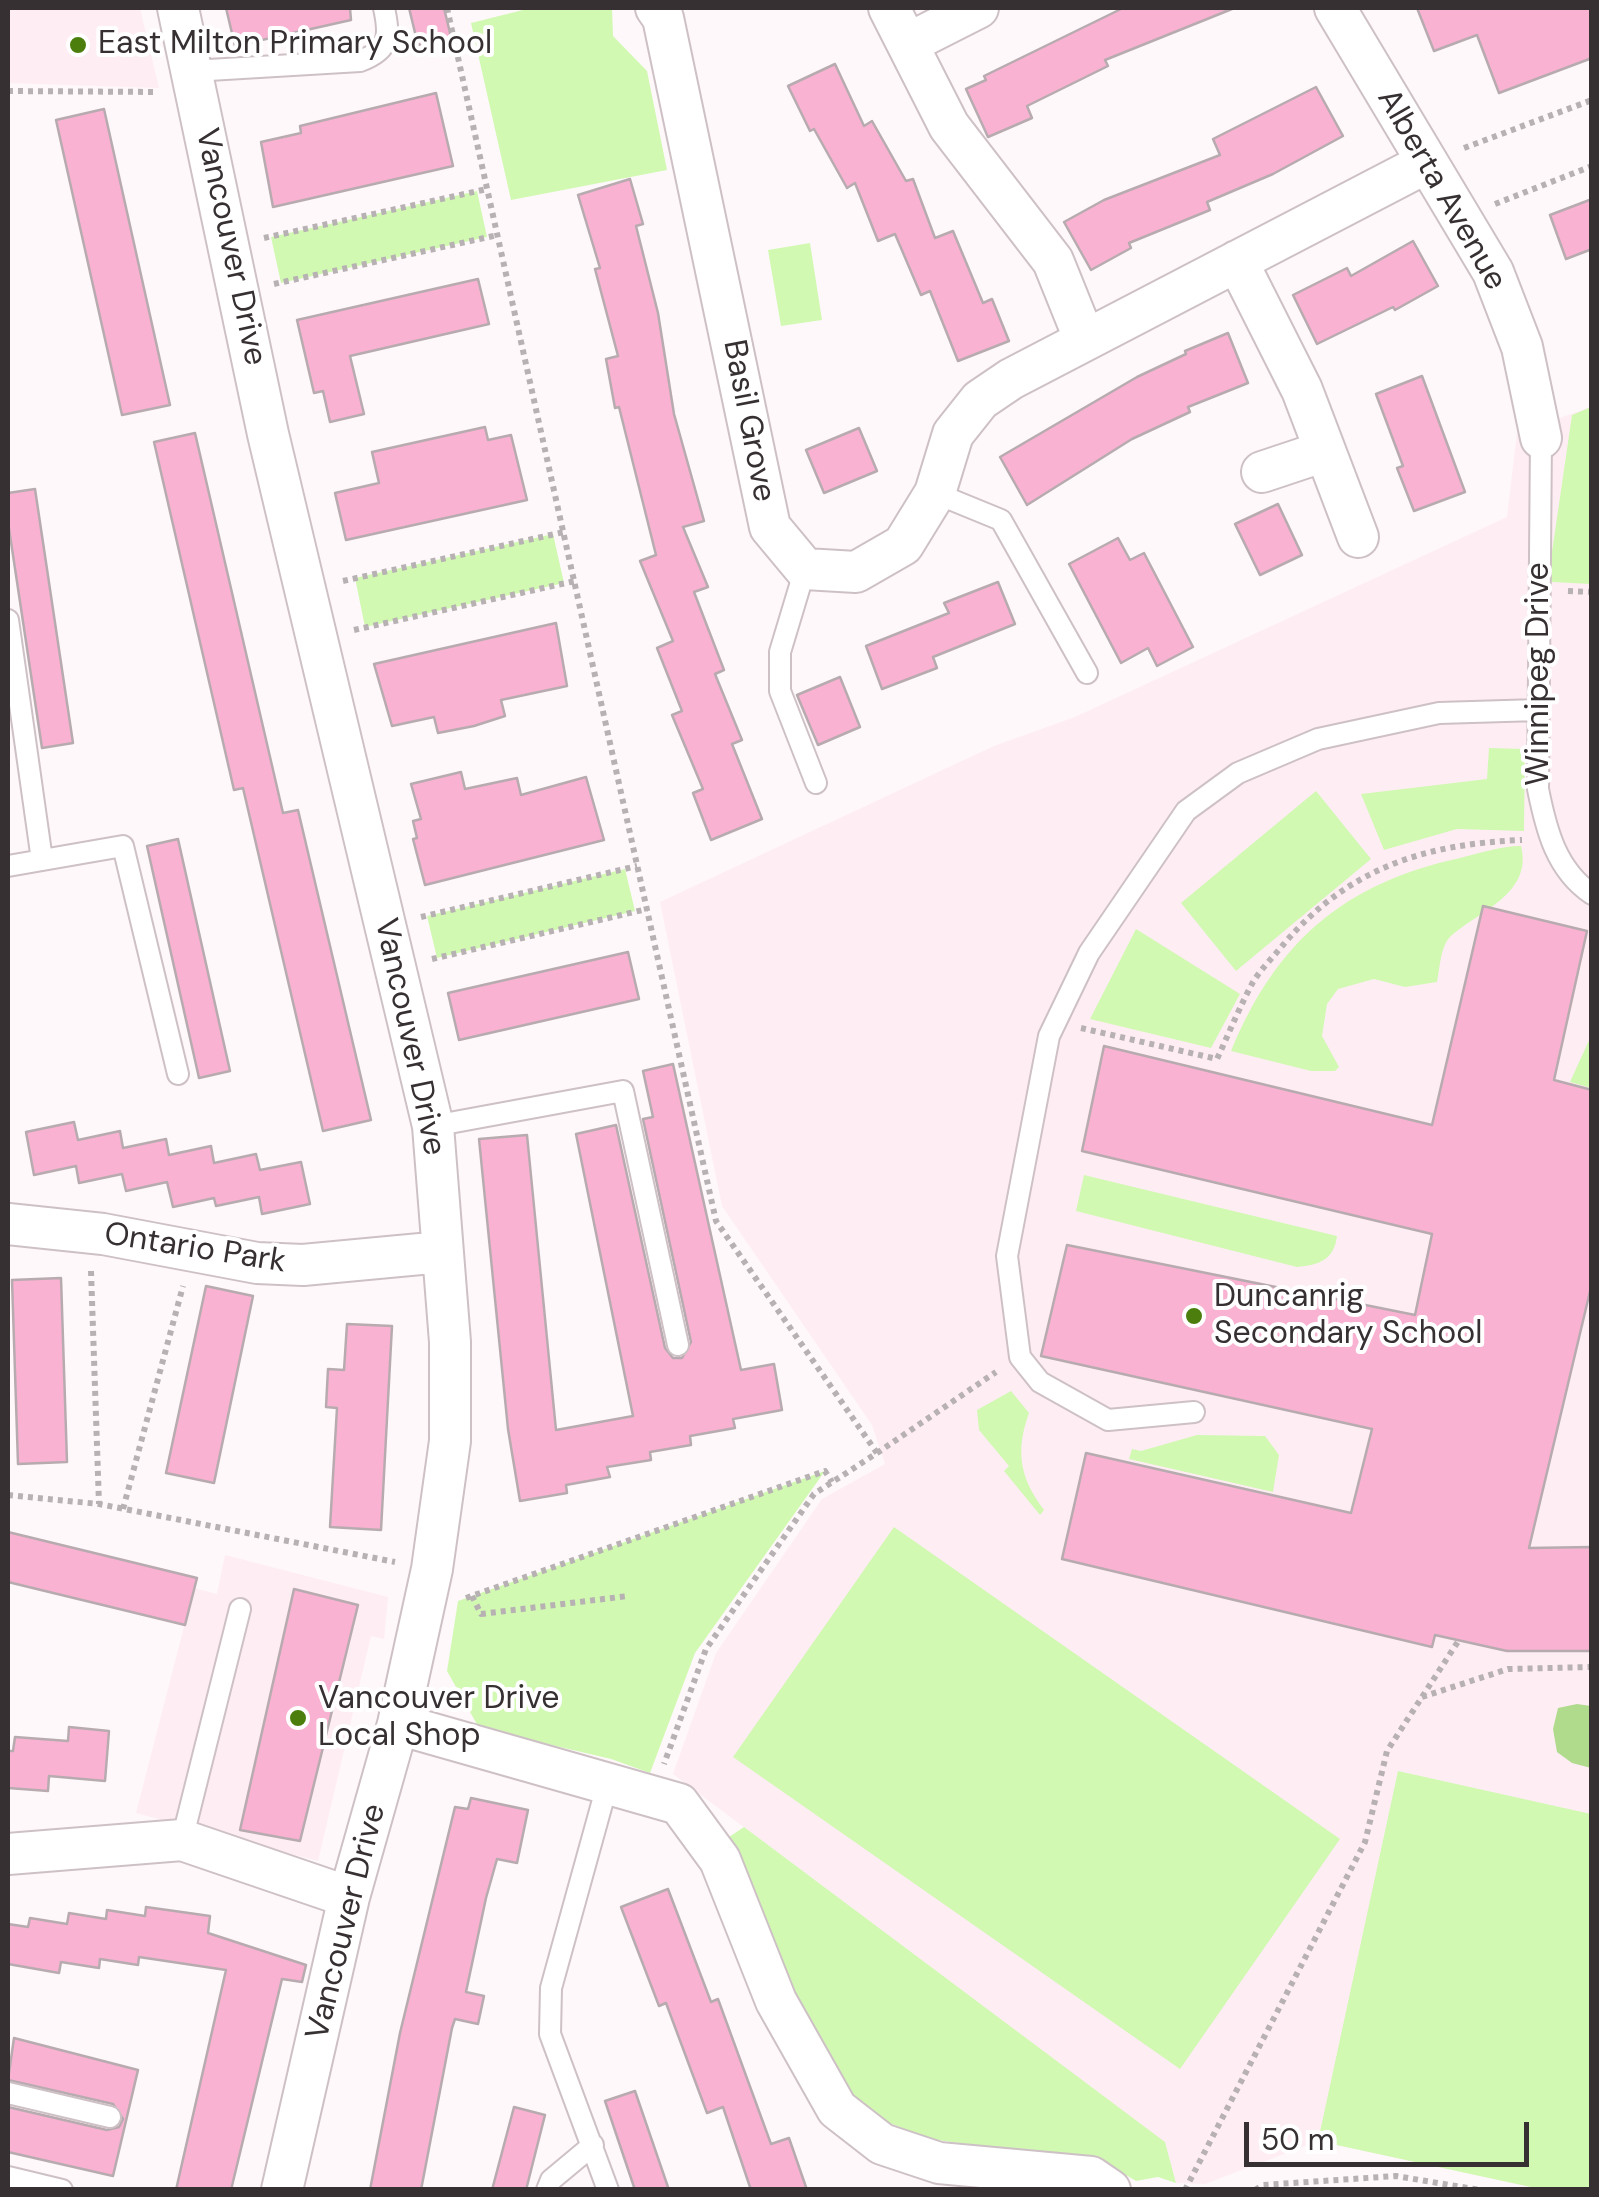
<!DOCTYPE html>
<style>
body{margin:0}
#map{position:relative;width:1599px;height:2197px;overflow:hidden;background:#fef8fa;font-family:"DM Sans",sans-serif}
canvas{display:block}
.frame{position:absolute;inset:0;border:10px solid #363032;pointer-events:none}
.scale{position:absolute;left:1244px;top:2122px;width:285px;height:45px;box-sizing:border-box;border:5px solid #363032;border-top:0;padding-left:12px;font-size:30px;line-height:35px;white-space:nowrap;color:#363032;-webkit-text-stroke:8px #fff;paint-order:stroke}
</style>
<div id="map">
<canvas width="1599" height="2197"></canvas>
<div class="frame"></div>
<div class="scale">50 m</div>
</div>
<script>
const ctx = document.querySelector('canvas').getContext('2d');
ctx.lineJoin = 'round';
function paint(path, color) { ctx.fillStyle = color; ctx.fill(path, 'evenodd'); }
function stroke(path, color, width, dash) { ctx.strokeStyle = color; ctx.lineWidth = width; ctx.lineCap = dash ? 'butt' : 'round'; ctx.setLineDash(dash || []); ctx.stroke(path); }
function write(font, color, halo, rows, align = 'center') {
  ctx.font = font + ' "DM Sans",sans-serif'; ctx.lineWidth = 8; ctx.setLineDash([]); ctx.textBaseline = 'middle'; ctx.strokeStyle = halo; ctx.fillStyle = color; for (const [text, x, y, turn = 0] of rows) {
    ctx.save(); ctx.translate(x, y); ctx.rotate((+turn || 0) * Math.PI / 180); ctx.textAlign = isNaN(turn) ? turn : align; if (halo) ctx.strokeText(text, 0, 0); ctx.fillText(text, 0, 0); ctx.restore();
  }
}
const built = new Path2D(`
 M 8,8 L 140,8 L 159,88 L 8,83 Z
 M 1591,407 L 1591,2189 L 1540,2189 L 1318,2141 L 1205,2184 L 1176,2183 L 1164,2142 L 673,1774 L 716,1653 L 822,1499 L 885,1464 L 872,1425 L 722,1206 L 660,902 L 994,746 L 1075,717 L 1507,517 L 1517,433 Z
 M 225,1555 L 388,1597 L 384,1639 L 371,1636 L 318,1861 L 136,1813 L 194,1588 L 217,1594 Z`);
const green = new Path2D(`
 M 531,8 L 612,8 L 613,36 L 647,71 L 667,170 L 511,200 L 471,23 Z
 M 477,191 L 487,237 L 281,283 L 271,237 Z
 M 810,243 L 822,320 L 781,326 L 768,250 Z
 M 1591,407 L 1591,584 L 1552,582 L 1548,579 L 1572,415 Z
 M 553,534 L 564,583 L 365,627 L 355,578 Z
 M 1489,748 L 1525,749 L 1524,831 L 1457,829 L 1384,850 L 1361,794 L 1487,779 Z
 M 1316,791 L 1371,859 L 1236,971 L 1181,903 Z
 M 1521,846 C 1533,894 1479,911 1451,936 C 1440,946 1440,969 1437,982 L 1405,987 L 1374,979 L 1338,989 L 1327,1004 L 1322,1036 L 1339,1067 L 1335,1071 L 1311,1071 L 1231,1051 C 1276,942 1344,883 1460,858 C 1480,853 1501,846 1521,846 Z
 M 625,869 L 635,911 L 437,958 L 427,916 Z
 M 1136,929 L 1240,994 L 1211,1048 L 1090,1019 Z
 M 1591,1036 L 1591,1088 L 1570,1082 Z
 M 1084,1175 L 1337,1236 C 1334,1260 1319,1265 1297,1267 L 1076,1211 Z
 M 1011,1391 L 1029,1413 C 1015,1452 1020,1478 1044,1510 L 1040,1515 L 1004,1471 L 1009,1466 L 979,1430 L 977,1410 Z
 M 1197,1435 L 1265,1436 L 1279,1455 L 1273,1492 L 1129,1459 L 1132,1449 L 1141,1451 Z
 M 825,1471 L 695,1653 L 650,1773 L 611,1759 L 479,1728 L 447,1671 L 458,1601 Z
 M 894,1527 L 1340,1839 L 1180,2069 L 733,1757 Z
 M 1398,1771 L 1591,1814 L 1591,2189 L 1540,2189 L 1318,2141 Z
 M 744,1827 L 1165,2142 L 1176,2183 L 1158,2177 L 1136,2181 L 1106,2163 L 930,2139 L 869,2115 L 828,2072 L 726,1839 Z`);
const water = new Path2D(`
 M 1577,1704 L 1591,1706 L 1591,1768 L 1572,1763 L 1557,1752 L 1553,1729 L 1558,1708 Z`);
const building = new Path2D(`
 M 226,8 L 350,8 L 351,20 L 235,46 Z
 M 409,8 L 444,8 L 451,37 L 418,45 Z
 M 1123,8 L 1232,9 L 1105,60 L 1108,66 L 1027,106 L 1032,118 L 988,137 L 966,89 L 986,80 L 984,76 Z
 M 1417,8 L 1592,8 L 1592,58 L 1499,93 L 1477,35 L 1434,51 Z
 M 835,64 L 864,126 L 872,121 L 906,181 L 913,179 L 935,238 L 953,231 L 983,303 L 992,299 L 1009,341 L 958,361 L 930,291 L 921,295 L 895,234 L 878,241 L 855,183 L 847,188 L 814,129 L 810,131 L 788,86 Z
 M 1316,87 L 1343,136 L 1273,174 L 1207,202 L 1210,210 L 1129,243 L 1131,248 L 1091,270 L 1064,222 L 1104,200 L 1220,155 L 1213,139 Z
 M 436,93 L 453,166 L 273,207 L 261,142 L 301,133 L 300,126 Z
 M 104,109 L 170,405 L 122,415 L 56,120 Z
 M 630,179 L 643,224 L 636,226 L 658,313 L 674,414 L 704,521 L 683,527 L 708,587 L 694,592 L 724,670 L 715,674 L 742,740 L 732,744 L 762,819 L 711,840 L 693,793 L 703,789 L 672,715 L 682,711 L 657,648 L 673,641 L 640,561 L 656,555 L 619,407 L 615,408 L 606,359 L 618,356 L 595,269 L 600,268 L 578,195 Z
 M 1592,199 L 1592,249 L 1566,259 L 1550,215 Z
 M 1413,241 L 1438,286 L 1395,310 L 1393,307 L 1317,344 L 1293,295 L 1347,268 L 1351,276 Z
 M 478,279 L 489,324 L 350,356 L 364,414 L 330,422 L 323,391 L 314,393 L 297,320 Z
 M 1228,333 L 1248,383 L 1188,407 L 1190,412 L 1132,439 L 1027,505 L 1000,457 L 1137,377 L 1186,354 L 1185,351 Z
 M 1422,376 L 1465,492 L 1414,511 L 1397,468 L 1403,466 L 1376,394 Z
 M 485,427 L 488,440 L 511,435 L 527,500 L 346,540 L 335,493 L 379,483 L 372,452 Z
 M 859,428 L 877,471 L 824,493 L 806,450 Z
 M 195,433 L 283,813 L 298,810 L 371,1120 L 323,1131 L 243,788 L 234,790 L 154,442 Z
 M 35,489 L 73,743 L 42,748 L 8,522 L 8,493 Z
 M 1278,504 L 1302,555 L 1260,575 L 1235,524 Z
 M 1118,538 L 1130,560 L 1144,553 L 1193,647 L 1157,666 L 1148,648 L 1121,663 L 1069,564 Z
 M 998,582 L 1015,624 L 933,657 L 937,668 L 882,689 L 866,646 L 949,613 L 944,603 Z
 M 556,623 L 567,686 L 501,700 L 505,716 L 474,726 L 438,733 L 434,717 L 392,726 L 374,664 Z
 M 840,677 L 860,727 L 818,745 L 797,695 Z
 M 461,772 L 465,789 L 517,778 L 521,795 L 586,777 L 604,840 L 425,885 L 413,839 L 417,838 L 413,821 L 421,819 L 411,784 Z
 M 178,839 L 230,1071 L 199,1078 L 147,846 Z
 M 1483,906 L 1587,931 L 1554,1080 L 1592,1090 L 1592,1283 L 1529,1548 L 1592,1547 L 1592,1651 L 1507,1651 L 1435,1635 L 1432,1647 L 1062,1559 L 1086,1453 L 1351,1513 L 1372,1429 L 1041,1356 L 1067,1245 L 1415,1315 L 1432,1234 L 1082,1151 L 1104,1046 L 1432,1125 Z
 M 628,952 L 639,999 L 459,1040 L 448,993 Z
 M 673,1064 L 741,1370 L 774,1364 L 782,1410 L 733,1419 L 735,1428 L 690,1436 L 691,1445 L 650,1452 L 651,1460 L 607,1467 L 610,1477 L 566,1485 L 567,1493 L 520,1501 L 508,1429 L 479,1139 L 527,1135 L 556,1430 L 633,1416 L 576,1134 L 616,1125 L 665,1348 L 673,1358 L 682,1358 L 691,1342 L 643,1119 L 653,1117 L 643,1071 Z
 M 74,1122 L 78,1140 L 120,1131 L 123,1148 L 166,1139 L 169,1155 L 211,1146 L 214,1163 L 256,1154 L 260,1170 L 301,1162 L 310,1204 L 262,1214 L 259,1197 L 216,1206 L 214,1198 L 173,1207 L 167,1182 L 126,1191 L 122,1174 L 79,1183 L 76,1166 L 34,1175 L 26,1132 Z
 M 61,1278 L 67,1462 L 18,1464 L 12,1280 Z
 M 206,1286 L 253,1296 L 214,1483 L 166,1473 Z
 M 347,1324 L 392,1326 L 381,1530 L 330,1527 L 337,1408 L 326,1407 L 328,1369 L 344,1370 Z
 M 8,1532 L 197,1578 L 185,1625 L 8,1582 Z
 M 294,1589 L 358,1605 L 300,1841 L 240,1830 Z
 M 69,1727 L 109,1731 L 105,1781 L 49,1776 L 48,1791 L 8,1788 L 8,1751 L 13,1751 L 15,1737 L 68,1741 Z
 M 471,1798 L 528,1810 L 517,1863 L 497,1859 L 486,1898 L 466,1992 L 484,1996 L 478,2024 L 455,2019 L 452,2028 L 421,2190 L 370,2190 L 400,2033 L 455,1807 L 468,1809 Z
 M 668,1889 L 711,2002 L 718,1999 L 771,2144 L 789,2138 L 807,2190 L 751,2190 L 723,2107 L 707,2113 L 666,2003 L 659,2006 L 621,1907 Z
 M 146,1907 L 210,1916 L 208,1933 L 306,1965 L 302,1982 L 282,1979 L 231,2190 L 176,2190 L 226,1970 L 139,1957 L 138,1965 L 100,1959 L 99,1968 L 61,1962 L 59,1973 L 8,1964 L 8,1924 L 28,1927 L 30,1918 L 67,1924 L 69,1913 L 106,1919 L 107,1910 L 145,1916 Z
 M 14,2038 L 138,2070 L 113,2176 L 8,2152 L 8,2107 L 107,2130 L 119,2127 L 123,2119 L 113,2104 L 8,2080 Z
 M 635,2091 L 669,2190 L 635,2190 L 605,2101 Z
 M 514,2107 L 545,2115 L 526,2190 L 492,2190 Z`);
const path = new Path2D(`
 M 447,8 L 716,1221 L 877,1453 L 814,1494 L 706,1649 L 664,1764
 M 8,91 L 157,92
 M 1464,148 L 1592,100
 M 1495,204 L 1592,166
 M 264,238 L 487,189
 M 274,284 L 498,235
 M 343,581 L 564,532
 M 1568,591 L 1592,592
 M 354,630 L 575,581
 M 421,917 L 637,866
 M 432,959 L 647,909
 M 1081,1028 L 1217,1059 C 1229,1033 1240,1006 1253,982 C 1261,969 1273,957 1283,945 C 1348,868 1424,844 1522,840
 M 91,1271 L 99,1504
 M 877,1453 L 996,1372
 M 8,1495 L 99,1504 L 395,1562
 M 123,1509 L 183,1286
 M 472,1596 L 481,1614 L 628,1596
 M 466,1598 L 825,1471 L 832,1482
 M 1422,1697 L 1508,1669 L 1592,1667
 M 1185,2190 L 1365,1842 L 1387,1751 L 1459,1640
 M 1255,2190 L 1263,2185 L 1396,2176 L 1480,2190`);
const lane = new Path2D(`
 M 192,71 L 360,61 C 390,50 390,36 384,8
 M 1541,438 L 1538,789 C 1546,829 1556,870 1592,894
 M 935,493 L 1001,520 L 1087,673
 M 805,569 L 780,652 L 780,691 L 816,783
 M 8,620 L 42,860
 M 8,866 L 123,846 L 178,1074
 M 433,1126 L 623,1091 L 678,1345
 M 1194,1412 L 1108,1420 L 1040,1382 L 1020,1357 L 1007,1256 L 1049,1036 L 1089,953 L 1186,811 L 1238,773 L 1318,739 L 1439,713 L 1538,710
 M 608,1782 L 551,1988 L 550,2034 L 608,2190
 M 182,1840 L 240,1609
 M 8,2093 L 110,2117
 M 8,2177 L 62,2190
 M 547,2190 L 551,2180 L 593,2145`);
const street = new Path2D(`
 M 178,8 L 268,434 L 433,1126 L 450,1342 L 450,1441 L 432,1569 L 398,1724 L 349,1897 L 282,2190
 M 656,8 L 663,18 L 770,527 L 805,569 L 856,572 L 903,545 L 935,493 L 953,434 L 980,400 L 1011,379 L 1426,163
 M 889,8 L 949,126 L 1053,261 L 1084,338
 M 1335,8 L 1493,272 L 1522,347 L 1541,438
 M 909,43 L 978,8
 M 1237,261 L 1302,390 L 1358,537
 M 1262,472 L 1325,451
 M 8,1224 L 103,1234 L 257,1263 L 303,1265 L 442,1252
 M 398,1724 L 679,1804 L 720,1860 L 776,2001 L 837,2109 L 882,2144 L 939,2163 L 1091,2177 L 1110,2190
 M 8,1854 L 182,1840 L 349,1897`);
const markers = [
 [78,45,10,"#4c7e0e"],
 [1194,1316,10,"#4c7e0e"],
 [298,1718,10,"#4c7e0e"]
];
const poiNames = [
 ["East Milton Primary School",98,45],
 ["Duncanrig",1214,1298],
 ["Secondary School",1214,1335],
 ["Vancouver Drive",318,1700],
 ["Local Shop",318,1737]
];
const streetNames = [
 ["Alberta Avenue",1441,190,60],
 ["Vancouver Drive",230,247,78],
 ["Basil Grove",748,421,79],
 ["Winnipeg Drive",1540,674,-90],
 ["Vancouver Drive",409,1037,78],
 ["Ontario Park",195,1249,9],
 ["Vancouver Drive",347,1922,-76]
];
paint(built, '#ffedf4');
paint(green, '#d1f9b2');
paint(water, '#b0db8d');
paint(building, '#f9b2d1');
stroke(building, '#b8abb0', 2.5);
stroke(lane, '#cec1c6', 24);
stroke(street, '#cec1c6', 44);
stroke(path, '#b7b1b3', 6, [5, 5]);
stroke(lane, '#fff', 20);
stroke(street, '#fff', 40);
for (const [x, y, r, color] of markers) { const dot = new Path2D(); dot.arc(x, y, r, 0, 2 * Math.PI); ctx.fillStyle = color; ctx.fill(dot); stroke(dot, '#fff', 4); }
write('32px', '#363032', '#fff', poiNames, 'left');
write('32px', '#363032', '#fff', streetNames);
</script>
